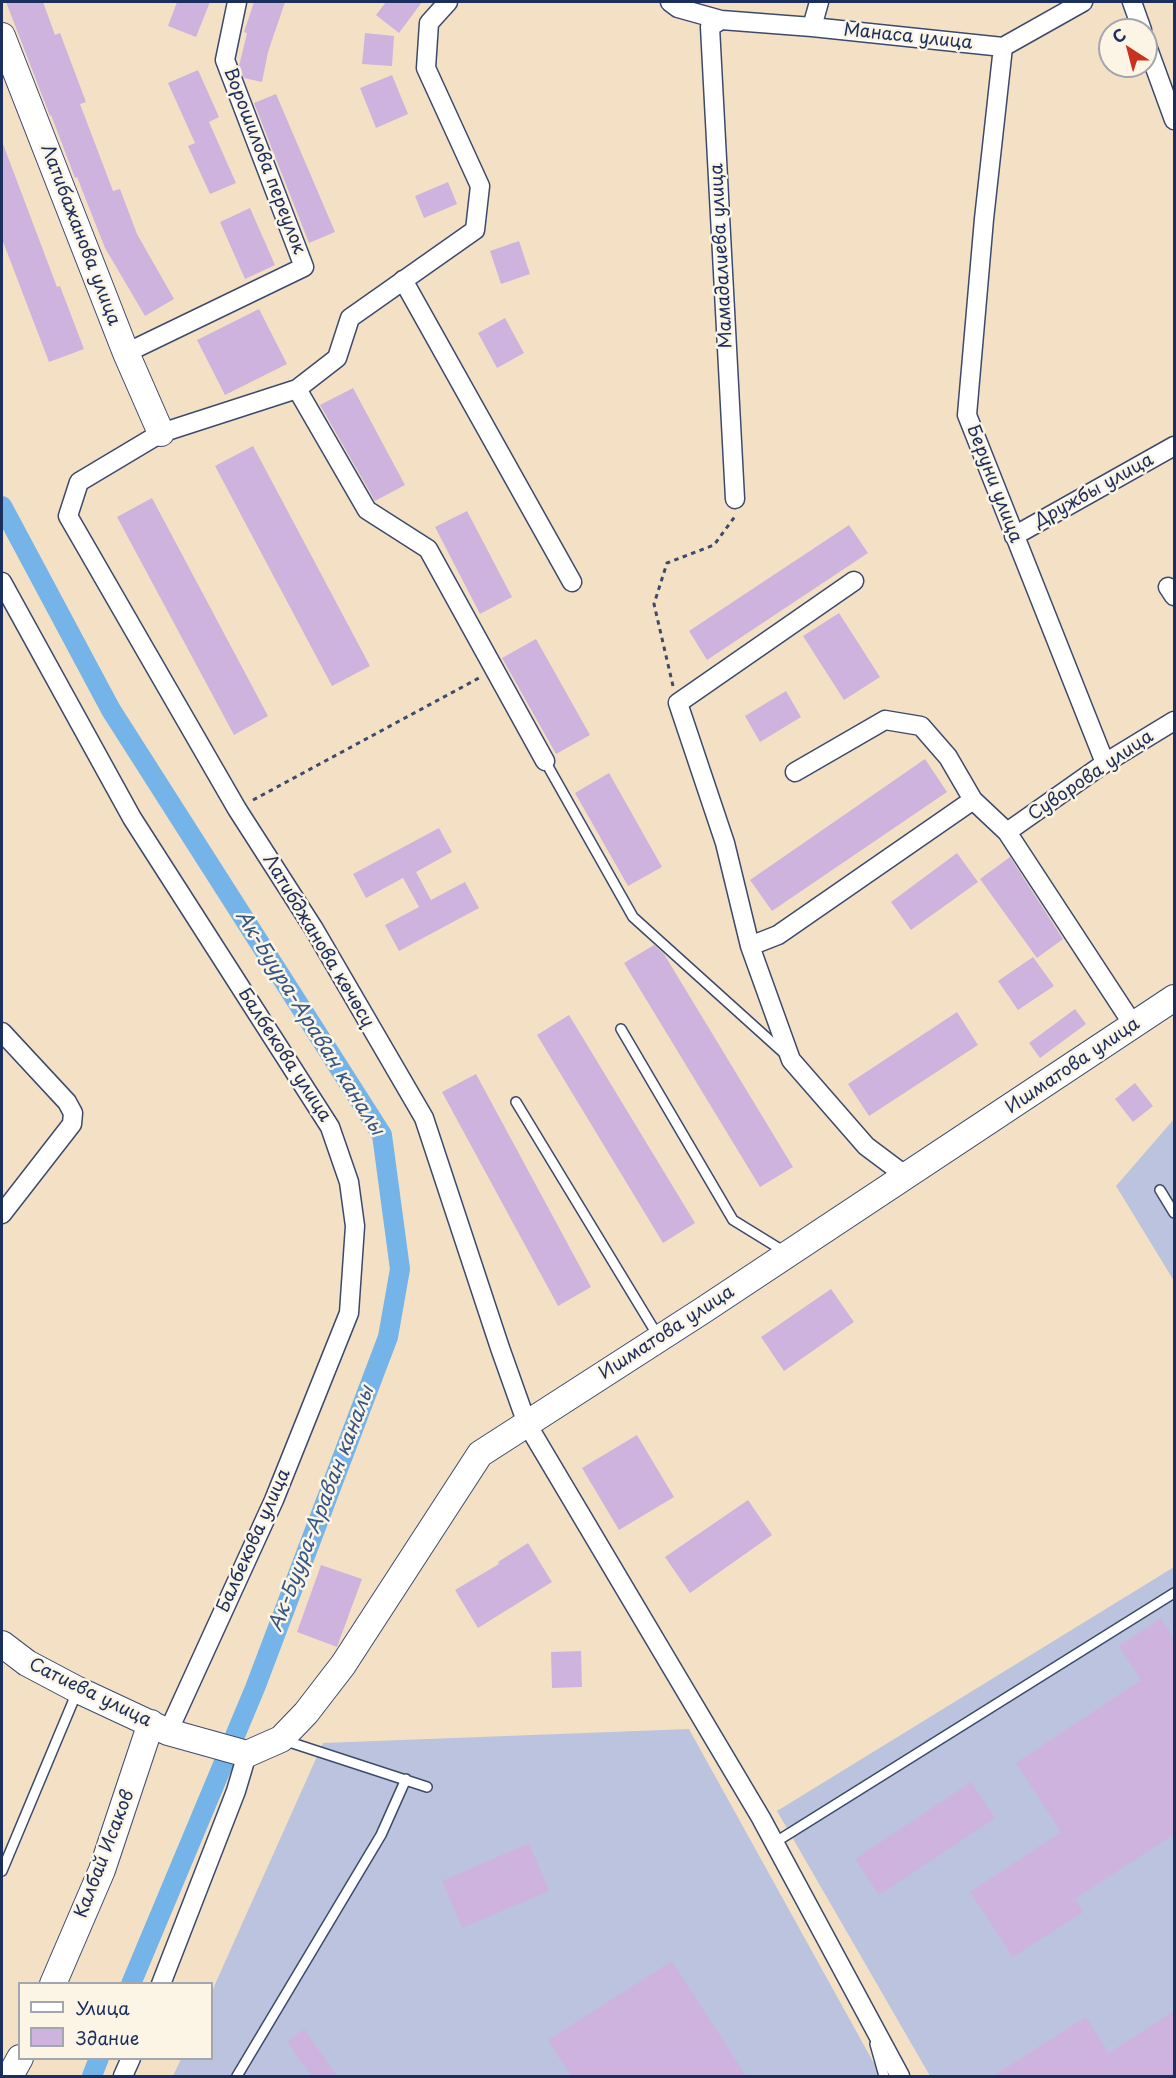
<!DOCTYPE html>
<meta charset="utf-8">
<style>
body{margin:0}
#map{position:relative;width:1176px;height:2078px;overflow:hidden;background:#f4e1c5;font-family:"Playpen Sans",sans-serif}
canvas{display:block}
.frame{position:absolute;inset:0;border:3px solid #1b2f5e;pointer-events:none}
.legend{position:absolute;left:18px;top:1982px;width:195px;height:78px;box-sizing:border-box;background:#fcf5e5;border:2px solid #a2a6af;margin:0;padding:8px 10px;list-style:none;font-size:18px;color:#1b2f5e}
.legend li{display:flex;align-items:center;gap:12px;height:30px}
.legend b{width:30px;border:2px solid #a2a6af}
.north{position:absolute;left:1098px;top:18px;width:60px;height:60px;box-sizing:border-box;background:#fcf5e5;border:2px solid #a2a6af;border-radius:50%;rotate:324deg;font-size:16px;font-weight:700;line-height:24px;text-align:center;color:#1b2f5e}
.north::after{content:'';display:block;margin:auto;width:21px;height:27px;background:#c8321e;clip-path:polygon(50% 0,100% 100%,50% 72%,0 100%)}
</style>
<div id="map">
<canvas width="1176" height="2078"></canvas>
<div class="frame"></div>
<ul class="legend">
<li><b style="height:8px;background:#fff"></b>Улица</li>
<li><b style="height:16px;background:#ceb3de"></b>Здание</li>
</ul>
<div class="north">С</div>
</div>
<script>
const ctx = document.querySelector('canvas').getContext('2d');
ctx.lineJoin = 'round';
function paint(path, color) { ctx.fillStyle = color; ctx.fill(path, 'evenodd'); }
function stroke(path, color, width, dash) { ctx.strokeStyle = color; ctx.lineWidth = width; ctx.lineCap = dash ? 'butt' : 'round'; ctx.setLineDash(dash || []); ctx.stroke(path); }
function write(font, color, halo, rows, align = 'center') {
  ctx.font = font + ' "Playpen Sans",sans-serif'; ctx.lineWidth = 5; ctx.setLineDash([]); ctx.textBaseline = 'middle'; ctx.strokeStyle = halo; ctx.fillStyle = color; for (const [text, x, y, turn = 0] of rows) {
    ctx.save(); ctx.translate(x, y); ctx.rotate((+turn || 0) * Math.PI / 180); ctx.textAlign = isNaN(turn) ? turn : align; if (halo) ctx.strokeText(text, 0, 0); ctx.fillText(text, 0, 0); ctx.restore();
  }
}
const industrial = new Path2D(`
 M 1174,1119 L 1174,1281 L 1116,1186 Z
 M 1174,1567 L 1174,2076 L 930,2076 L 777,1811 Z
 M 689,1729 L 881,2076 L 173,2076 L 181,2059 L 212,2058 L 212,1991 L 323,1743 Z`);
const canal = new Path2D(`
 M 2,506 L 111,710 L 382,1135 L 400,1269 L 388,1337 L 255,1688 L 131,1984
 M 92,2076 L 99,2058`);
const building = new Path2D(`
 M 6,2 L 43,2 L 55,35 L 60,33 L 86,102 L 80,104 L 113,191 L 120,189 L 137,234 L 174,299 L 145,316 L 105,248 L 77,177 L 75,178 L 51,115 L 50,116 Z
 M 177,2 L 210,2 L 196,37 L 168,26 Z
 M 254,2 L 285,2 L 268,52 L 262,82 L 244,78 L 239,66 L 247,33 L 244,32 Z
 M 386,2 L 422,2 L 399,33 L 376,15 Z
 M 365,33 L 394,36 L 392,66 L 362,64 Z
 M 198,70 L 219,117 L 209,122 L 236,183 L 210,194 L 188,146 L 195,143 L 168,83 Z
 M 392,75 L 408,114 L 376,128 L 360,88 Z
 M 276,94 L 335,232 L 309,243 L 254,103 Z
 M 3,144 L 57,287 L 60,286 L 84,349 L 49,362 L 2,239 Z
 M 448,182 L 457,204 L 424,218 L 415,196 Z
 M 250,208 L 275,265 L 245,279 L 220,222 Z
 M 519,241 L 530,274 L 501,284 L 490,251 Z
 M 259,309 L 287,364 L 225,395 L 197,340 Z
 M 505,318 L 524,353 L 497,368 L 478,333 Z
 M 353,388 L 405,485 L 375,501 L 320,405 Z
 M 253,446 L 370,666 L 332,686 L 215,466 Z
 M 152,498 L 268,716 L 234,735 L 117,517 Z
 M 467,511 L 512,597 L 480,614 L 435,527 Z
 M 849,525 L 868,553 L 707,660 L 689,631 Z
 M 839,613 L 880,677 L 844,700 L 803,636 Z
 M 536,639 L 590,735 L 556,754 L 502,658 Z
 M 786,691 L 801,717 L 760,742 L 745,716 Z
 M 925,759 L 947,792 L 772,911 L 750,880 Z
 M 609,773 L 662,867 L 628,886 L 575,793 Z
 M 439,828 L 452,852 L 416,872 L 431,900 L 465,882 L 479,908 L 399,951 L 385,925 L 419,907 L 403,878 L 366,898 L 353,874 Z
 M 957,853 L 978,882 L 911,930 L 891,902 Z
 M 1010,857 L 1063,939 L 1037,958 L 980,879 Z
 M 654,945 L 664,954 L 793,1167 L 760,1187 L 624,963 Z
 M 1033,957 L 1054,986 L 1018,1010 L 998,981 Z
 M 1075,1009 L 1086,1024 L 1040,1058 L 1029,1043 Z
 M 957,1012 L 978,1045 L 869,1116 L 848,1084 Z
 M 569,1015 L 695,1223 L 663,1243 L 537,1035 Z
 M 476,1074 L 591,1287 L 558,1306 L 442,1092 Z
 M 1135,1083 L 1153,1106 L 1133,1122 L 1115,1099 Z
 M 831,1289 L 854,1322 L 784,1371 L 761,1337 Z
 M 637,1435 L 674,1497 L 619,1530 L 582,1468 Z
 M 748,1500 L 772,1535 L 690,1593 L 665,1557 Z
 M 528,1543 L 552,1582 L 478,1628 L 455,1590 L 499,1564 L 498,1562 Z
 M 321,1565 L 362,1579 L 337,1647 L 297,1632 Z
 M 1161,1618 L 1174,1638 L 1174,1834 L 1075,1899 L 1083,1912 L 1013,1957 L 970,1892 L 1061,1832 L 1016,1763 L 1141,1680 L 1119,1646 Z
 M 581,1651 L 582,1687 L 552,1688 L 551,1652 Z
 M 971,1782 L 995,1818 L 879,1895 L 855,1859 Z
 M 529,1843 L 549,1891 L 462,1928 L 442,1881 Z
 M 672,1961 L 746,2076 L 571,2076 L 548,2040 Z
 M 1174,2011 L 1174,2076 L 993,2076 L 1086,2017 L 1109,2053 Z
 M 304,2029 L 337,2076 L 312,2076 L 287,2042 Z`);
const path = new Path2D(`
 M 673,686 L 654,604 L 667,563 L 714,545 L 736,515
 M 253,800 L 479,678`);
const lane = new Path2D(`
 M 545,761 L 633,917 L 786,1055
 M 621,1029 L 733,1220 L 785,1252
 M 516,1102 L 658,1336
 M 1160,1190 L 1174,1213
 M 283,1740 L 427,1787
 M 774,1843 L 1174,1593
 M 2,1871 L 77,1692
 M 875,2044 L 884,2076
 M 237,2076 L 381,1835 L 406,1779`);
const street = new Path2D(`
 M 448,2 L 429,23 L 426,68 L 480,186 L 475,230 L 350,318 L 337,358 L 297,389 L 161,433 L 79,482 L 68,516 L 237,809 L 314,929 L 424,1118 L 500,1348 L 527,1424 L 761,1818 L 900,2076
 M 670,2 L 678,8 L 721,20 L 812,27 L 1003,47 L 1083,2
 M 1132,2 L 1142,30
 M 721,20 L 710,27 L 735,499
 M 812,27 L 819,2
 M 1146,43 L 1174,120
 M 1003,47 L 984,219 L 967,415 L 1105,763
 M 403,280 L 572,582
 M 126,353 L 304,267 L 225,60 L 237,2
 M 297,389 L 367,510 L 428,549 L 545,761
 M 1014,536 L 1174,446
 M 854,581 L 678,703 L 725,843 L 750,946 L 791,1060 L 866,1146 L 906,1176
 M 2,582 L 132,818 L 330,1127 L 349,1182 L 355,1226 L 349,1313 L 274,1500 L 168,1732
 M 1168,587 L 1174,596
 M 795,772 L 885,720 L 921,726 L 948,757 L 973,800 L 1007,832 L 1134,1026
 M 1007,832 L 1105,763 L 1174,721
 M 750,946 L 778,935 L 973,800
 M 2,1032 L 67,1102 L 73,1113 L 72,1124 L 2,1214
 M 161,1984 L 236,1791 L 247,1754
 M 123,2076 L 131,2058`);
const secondary = new Path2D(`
 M 2,36 L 126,353 L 161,433
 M 2,1644 L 27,1663 L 78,1690 L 168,1732 L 247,1754 L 281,1739 L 306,1713 L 343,1665 L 480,1454 L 702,1311 L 1174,998
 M 53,1984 L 102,1870 L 151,1723
 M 10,2076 L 20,2058`);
const streetNames = [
 ["Манаса улица",908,37,6],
 ["Ворошилова переулок",264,161,69],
 ["Латибажанова улица",80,235,69],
 ["Мамадалиева улица",722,256,-93],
 ["Беруни улица",994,484,69],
 ["Дружбы улица",1094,491,-29],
 ["Суворова улица",1091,776,-34],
 ["Латибджанова көчөсү",318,941,59],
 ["Балбекова улица",284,1055,57],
 ["Ишматова улица",1073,1066,-34],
 ["Ишматова улица",667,1333,-33],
 ["Балбекова улица",254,1541,-66],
 ["Сатиева улица",90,1693,26],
 ["Калбай Исаков",105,1854,-69]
];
const waterNames = [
 ["Ак-Буура-Араван каналы",309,1023,58],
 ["Ак-Буура-Араван каналы",322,1509,-69]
];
paint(industrial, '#bcc3de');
stroke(canal, '#74b4e8', 20);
paint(building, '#ceb3de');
stroke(lane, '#3c4a6d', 12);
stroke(street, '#3c4a6d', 21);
stroke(secondary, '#3c4a6d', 28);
stroke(path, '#3c4a6d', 3, [4.5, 4.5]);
stroke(lane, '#fff', 9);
stroke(street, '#fff', 18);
stroke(secondary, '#fff', 26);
write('18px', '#1b2f5e', '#fcf5e5', streetNames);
write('italic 20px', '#365787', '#fcf5e5', waterNames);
</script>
